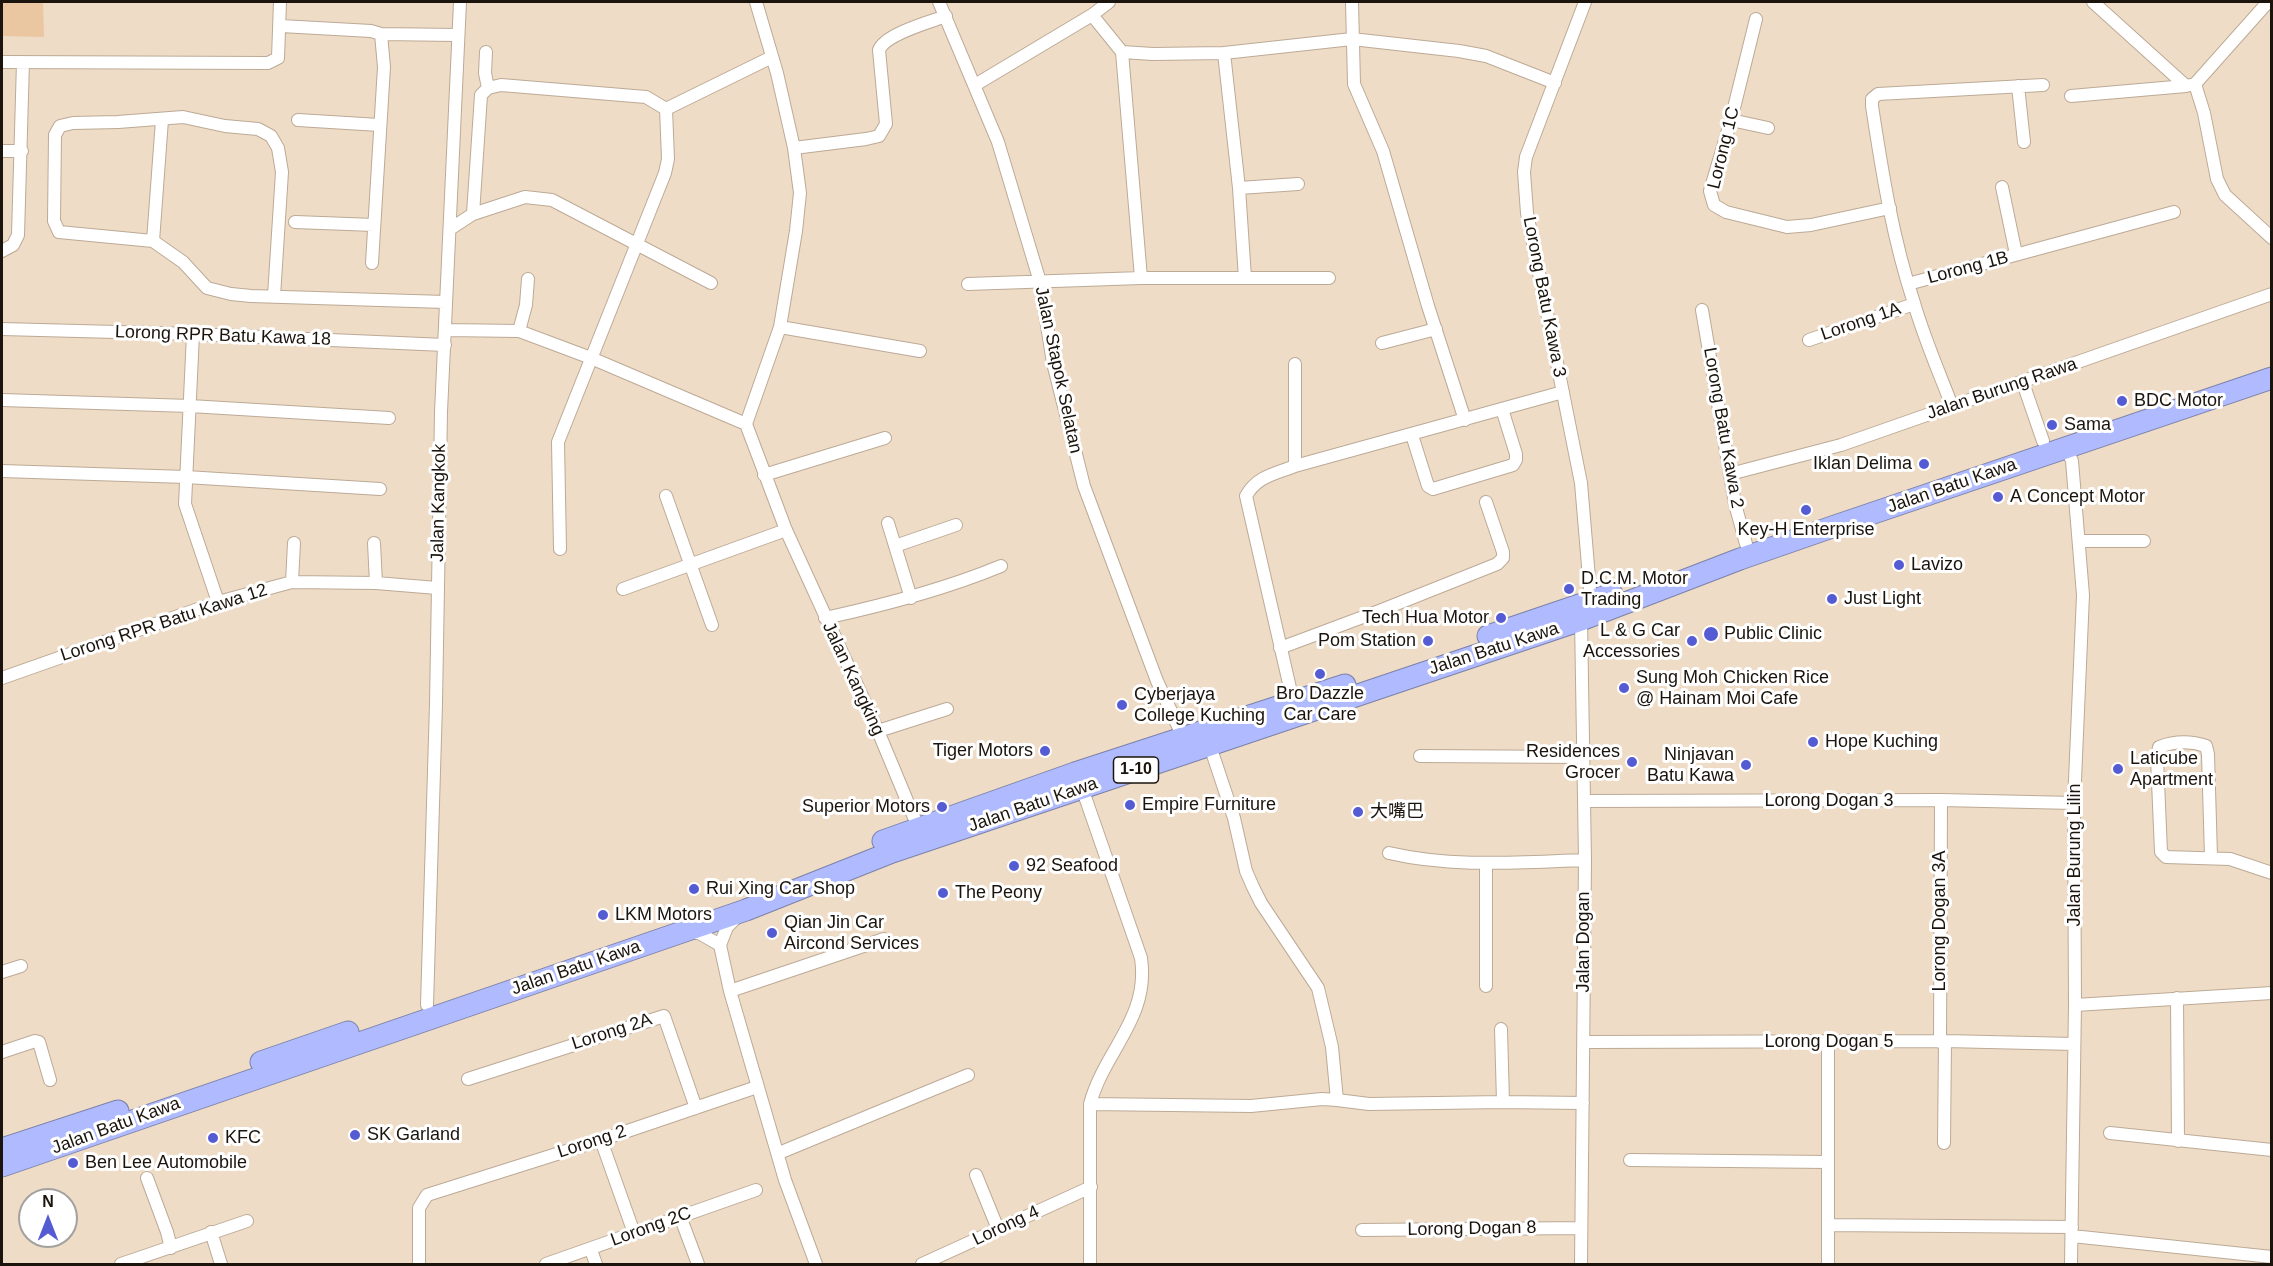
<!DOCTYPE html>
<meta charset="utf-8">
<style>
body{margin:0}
#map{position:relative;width:2273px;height:1266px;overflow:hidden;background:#efdcc7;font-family:Helvetica,sans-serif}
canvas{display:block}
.frame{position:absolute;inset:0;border:3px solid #1a140c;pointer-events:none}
.north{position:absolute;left:18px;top:1188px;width:60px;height:60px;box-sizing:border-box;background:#fff;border:2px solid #a3a19e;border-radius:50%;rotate:0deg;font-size:16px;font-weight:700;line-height:24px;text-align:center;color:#1a140c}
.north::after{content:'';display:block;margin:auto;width:21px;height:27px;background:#555bd2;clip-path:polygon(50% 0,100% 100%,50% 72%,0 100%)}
</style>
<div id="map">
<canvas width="2273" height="1266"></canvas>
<div class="frame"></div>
<div class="north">N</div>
</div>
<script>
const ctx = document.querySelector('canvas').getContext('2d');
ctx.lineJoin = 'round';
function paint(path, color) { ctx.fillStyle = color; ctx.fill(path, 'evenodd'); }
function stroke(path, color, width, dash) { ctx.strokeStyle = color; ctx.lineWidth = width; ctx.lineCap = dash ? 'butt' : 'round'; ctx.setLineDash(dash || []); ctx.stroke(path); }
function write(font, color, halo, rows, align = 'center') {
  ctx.font = font + ' Helvetica,"Noto Sans SC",sans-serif'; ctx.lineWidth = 6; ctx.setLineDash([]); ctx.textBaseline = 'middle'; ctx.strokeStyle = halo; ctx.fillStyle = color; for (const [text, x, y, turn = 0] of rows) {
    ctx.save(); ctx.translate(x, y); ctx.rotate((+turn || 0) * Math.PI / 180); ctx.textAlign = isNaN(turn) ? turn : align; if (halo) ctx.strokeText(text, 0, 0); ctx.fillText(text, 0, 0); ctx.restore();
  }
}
const green = new Path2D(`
 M 2,2 L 43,2 L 44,37 L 2,36 Z`);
const street = new Path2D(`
 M 756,2 L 777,73 L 794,148 L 800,193 L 796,231 L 780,327 L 746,424 L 786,530 L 878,731 L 918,827
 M 939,2 L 998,142 L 1040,282 L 1053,363 L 1084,486 L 1157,681 L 1183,737
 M 1352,2 L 1354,84 L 1383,151 L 1428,306 L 1465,420
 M 1585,2 L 1526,157 L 1524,172 L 1527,213 L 1581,483 L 1591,601
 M 2093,2 L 2186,86 L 2195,84 L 2204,113 L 2217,179 L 2225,195 L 2272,238
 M 1092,15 L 1122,52 L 1153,54 L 1224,53 L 1352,39 L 1459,51 L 1486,56 L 1555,83
 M 1756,19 L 1731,120 L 1710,191 L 1714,205 L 1726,212 L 1787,227 L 1811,225 L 1890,208
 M 281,26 L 371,31 L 381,34 L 457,35
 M 486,52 L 485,73 L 488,88
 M 1122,52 L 1141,278
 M 1224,53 L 1239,188 L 1245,278
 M 2,62 L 268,63 L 278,58 L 280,2
 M 2195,84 L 2268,2
 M 975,85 L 1092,15 L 1109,2
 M 2018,86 L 2024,142
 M 2071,96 L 2186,86
 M 666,109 L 772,57
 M 298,120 L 379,125
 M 1731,120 L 1768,128
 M 794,148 L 866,139 L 879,136 L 886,124 L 879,50 C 885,34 930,22 946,16
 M 2,151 L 22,151
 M 2002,187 L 2016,254
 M 1239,188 L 1298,184
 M 473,214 L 481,95 L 488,88 L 501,85 L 646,97 L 666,109
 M 295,222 L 374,225
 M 450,229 L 473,214 L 525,197 L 552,200 L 711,283
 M 153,241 L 162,120
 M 2,251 L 13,245 L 18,235 L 23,62
 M 372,263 L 384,67 L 381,34
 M 968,284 L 1141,278 L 1329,278
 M 1908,284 L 2174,212
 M 274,296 L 282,172 L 278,148 L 271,136 L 258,129 L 225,126 L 183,117 L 118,122 L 73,123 L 60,126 L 55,135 L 54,221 L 59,232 L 153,241 L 183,262 L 207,288 L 231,294 L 251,296 L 445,302
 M 1702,310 L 1735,504 L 1746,544
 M 780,327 L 920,351
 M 2,329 L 193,334 L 445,345
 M 446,330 L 519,331 L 591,358 L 746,424
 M 519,331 L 526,305 L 528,279
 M 193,334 L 185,504 L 218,602
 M 1809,340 L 1914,304
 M 1382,343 L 1436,329
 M 1295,364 L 1295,466
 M 2023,383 L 2043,441
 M 2,400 L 190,406 L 389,418
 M 1952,406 C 1939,372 1924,338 1914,303 C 1893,240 1882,172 1872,106 L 1872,99 L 1878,94 L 2043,85
 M 1412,435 L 1428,486 L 1433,489 L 1513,465 L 1516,460 L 1516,454 L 1502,409
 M 2066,447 L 2072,461 L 2083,595 L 2074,803 L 2075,1005 L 2071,1264
 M 2,471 L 186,477 L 380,489
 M 1730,474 L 1841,445 L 2272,294
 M 764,475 L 885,438
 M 666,496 L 712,625
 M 888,523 L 911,598
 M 2079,541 L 2144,541
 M 374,543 L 376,583
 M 895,546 L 956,525
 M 560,549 L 558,442 L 665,173 L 668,159 L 666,109
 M 292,582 L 294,543
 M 623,589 L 786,530
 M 825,618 C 885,605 943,590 1001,566
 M 1581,620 L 1585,860 L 1581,1264
 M 1280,648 L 1379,611 L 1497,564 L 1503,558 L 1503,552 L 1486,502
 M 2,678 L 218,602 L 292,582 L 376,583 L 437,588
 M 1293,701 L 1246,496 C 1257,476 1275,474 1295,466 L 1563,392
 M 878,731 L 947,709
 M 1210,746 L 1234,818 L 1246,871 L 1253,887 L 1261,903 L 1318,988 L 1332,1047 L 1337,1100 L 1369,1104 L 1503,1102 L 1583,1103
 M 1420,756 L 1583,757
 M 1082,788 L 1141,958 C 1150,1018 1104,1051 1090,1104
 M 1584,801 L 1941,800 L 2074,803
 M 1389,853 C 1453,868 1520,862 1585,860
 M 2211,857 L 2208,754 L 2206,746 C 2191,741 2175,741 2159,747 L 2157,758 L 2161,852 L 2166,857 L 2230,859 L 2272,873
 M 737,917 L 727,927 L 720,945 L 730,991 L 785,1180 L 816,1264
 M 692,933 L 699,933 L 720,945
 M 2,972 L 21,966
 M 1486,986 L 1486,863
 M 730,991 L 884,939
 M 2177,998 L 2178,1141
 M 427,1005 L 436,704 L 441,412 L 460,2
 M 2075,1005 L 2272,993
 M 1501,1029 L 1503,1102
 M 1584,1042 L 1945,1041 L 2074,1044
 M 1940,1042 L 1941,800
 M 2,1052 L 35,1041 L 39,1042 L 50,1080
 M 468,1079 L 664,1016 L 696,1108
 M 2110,1133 L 2272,1150
 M 601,1140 L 634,1233
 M 1944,1143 L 1945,1041
 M 779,1153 L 968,1075
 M 1630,1160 L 1828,1162
 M 976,1175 L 998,1229
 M 147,1178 L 167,1232 L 171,1248
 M 680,1216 L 698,1264
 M 1828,1225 L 2072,1227
 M 1362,1230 L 1581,1228
 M 211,1232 L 221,1264
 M 2072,1236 L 2272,1257
 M 591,1250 L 596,1264
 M 121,1264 L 247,1221
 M 419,1264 L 419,1208 L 427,1195 L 601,1140 L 757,1087
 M 546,1264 L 756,1190
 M 922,1264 L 1091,1187
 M 1090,1264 L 1090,1104 L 1251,1106 L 1322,1099 L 1337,1100
 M 1828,1264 L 1828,1042`);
const highway = new Path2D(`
 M 1488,636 L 1612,594
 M 883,841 L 1075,773 L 1345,685
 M 261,1062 L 348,1032
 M 2,1149 L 118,1111
 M 2,1166 L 746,910 L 892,852 L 1581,620 L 1740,559 L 1835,526 L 2272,378`);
const markers = [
 [2122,401,6,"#555bd2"],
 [2052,425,6,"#555bd2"],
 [1924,464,6,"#555bd2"],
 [1998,497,6,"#555bd2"],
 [1806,510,6,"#555bd2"],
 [1899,565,6,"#555bd2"],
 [1569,589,6,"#555bd2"],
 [1832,599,6,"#555bd2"],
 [1501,618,6,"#555bd2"],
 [1711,634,8,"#555bd2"],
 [1428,641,6,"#555bd2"],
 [1692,641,6,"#555bd2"],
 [1320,674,6,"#555bd2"],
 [1624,688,6,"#555bd2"],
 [1122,705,6,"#555bd2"],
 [1813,742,6,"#555bd2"],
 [1045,751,6,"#555bd2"],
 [1632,762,6,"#555bd2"],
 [1746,765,6,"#555bd2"],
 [2118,769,6,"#555bd2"],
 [1130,805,6,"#555bd2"],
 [942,807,6,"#555bd2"],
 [1358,812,6,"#555bd2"],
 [1014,866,6,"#555bd2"],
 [694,889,6,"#555bd2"],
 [943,893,6,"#555bd2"],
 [603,915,6,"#555bd2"],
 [772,933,6,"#555bd2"],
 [355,1135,6,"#555bd2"],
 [213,1138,6,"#555bd2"],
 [73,1163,6,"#555bd2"]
];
const shields = [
 [1136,770,45]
];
const shieldNames = [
 ["1-10",1136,770]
];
const streetNames = [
 ["Lorong 1C",1724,148,-76],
 ["Lorong 1B",1968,268,-15],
 ["Lorong Batu Kawa 3",1544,297,79],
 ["Lorong 1A",1861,322,-19],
 ["Lorong RPR Batu Kawa 18",223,336,2],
 ["Jalan Stapok Selatan",1058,370,78],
 ["Jalan Burung Rawa",2002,389,-19],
 ["Lorong Batu Kawa 2",1723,428,80],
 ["Jalan Batu Kawa",1952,486,-19],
 ["Jalan Kangkok",439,503,-89],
 ["Lorong RPR Batu Kawa 12",164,623,-18],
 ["Jalan Batu Kawa",1494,649,-18],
 ["Jalan Kangking",853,679,65],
 ["Lorong Dogan 3",1829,801],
 ["Jalan Batu Kawa",1033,805,-19],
 ["Jalan Burung Lilin",2075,855,-90],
 ["Lorong Dogan 3A",1940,921,-90],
 ["Jalan Dogan",1584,942,-90],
 ["Jalan Batu Kawa",576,968,-19],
 ["Lorong 2A",612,1032,-18],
 ["Lorong Dogan 5",1829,1042],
 ["Jalan Batu Kawa",116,1126,-20],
 ["Lorong 2",592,1142,-18],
 ["Lorong 4",1006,1226,-25],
 ["Lorong 2C",651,1227,-20],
 ["Lorong Dogan 8",1472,1229,-1]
];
const poiNames = [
 ["BDC Motor",2134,401],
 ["Sama",2064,425],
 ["Iklan Delima",1912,464,"right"],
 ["A Concept Motor",2010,497],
 ["Key-H Enterprise",1806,530,"center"],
 ["Lavizo",1911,565],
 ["D.C.M. Motor",1581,579],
 ["Trading",1581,600],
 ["Just Light",1844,599],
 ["Tech Hua Motor",1489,618,"right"],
 ["L & G Car",1680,631,"right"],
 ["Accessories",1680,652,"right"],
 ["Public Clinic",1724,634],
 ["Pom Station",1416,641,"right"],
 ["Sung Moh Chicken Rice",1636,678],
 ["@ Hainam Moi Cafe",1636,699],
 ["Bro Dazzle",1320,694,"center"],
 ["Car Care",1320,715,"center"],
 ["Cyberjaya",1134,695],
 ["College Kuching",1134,716],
 ["Hope Kuching",1825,742],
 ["Tiger Motors",1033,751,"right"],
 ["Residences",1620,752,"right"],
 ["Grocer",1620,773,"right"],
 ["Ninjavan",1734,755,"right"],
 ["Batu Kawa",1734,776,"right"],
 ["Laticube",2130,759],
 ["Apartment",2130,780],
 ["Empire Furniture",1142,805],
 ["Superior Motors",930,807,"right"],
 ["大嘴巴",1370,812],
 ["92 Seafood",1026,866],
 ["Rui Xing Car Shop",706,889],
 ["The Peony",955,893],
 ["LKM Motors",615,915],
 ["Qian Jin Car",784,923],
 ["Aircond Services",784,944],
 ["SK Garland",367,1135],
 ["KFC",225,1138],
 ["Ben Lee Automobile",85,1163]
];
paint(green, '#eac7a0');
stroke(street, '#bcaa96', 14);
stroke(highway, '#7b81a9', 23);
stroke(street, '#fff', 12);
stroke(highway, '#afbbfe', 21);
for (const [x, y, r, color] of markers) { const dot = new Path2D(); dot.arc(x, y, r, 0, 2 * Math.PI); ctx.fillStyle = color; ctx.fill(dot); stroke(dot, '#fff', 2); }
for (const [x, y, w] of shields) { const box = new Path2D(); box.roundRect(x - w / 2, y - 13, w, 26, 4.5); ctx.fillStyle = '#fff'; ctx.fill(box); stroke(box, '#1a140c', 1.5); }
write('bold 16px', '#1a140c', null, shieldNames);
write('18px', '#1a140c', '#fff', streetNames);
write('18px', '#1a140c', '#fff', poiNames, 'left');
</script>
